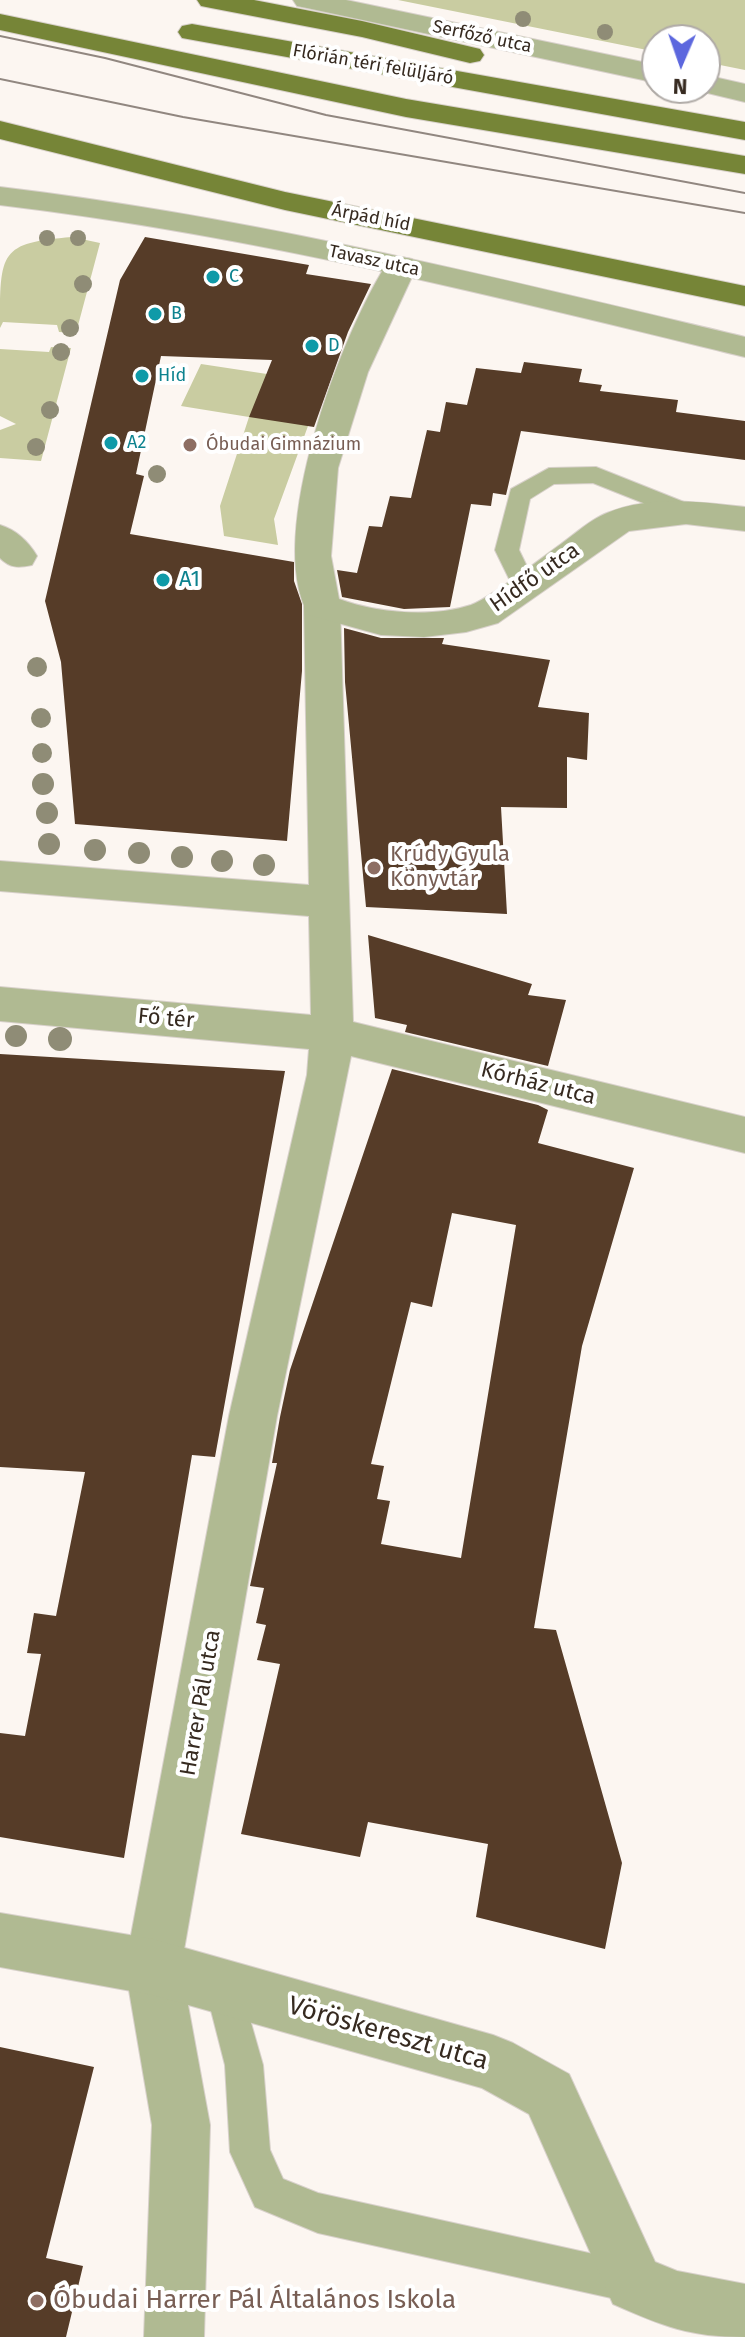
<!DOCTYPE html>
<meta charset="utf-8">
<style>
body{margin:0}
#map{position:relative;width:745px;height:2337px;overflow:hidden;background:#fcf6f1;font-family:"Fira Sans",sans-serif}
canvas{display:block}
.north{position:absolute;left:641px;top:24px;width:80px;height:80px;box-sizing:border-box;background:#fff;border:2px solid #afaaa6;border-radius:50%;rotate:182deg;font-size:22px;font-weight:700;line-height:32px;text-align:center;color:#362a20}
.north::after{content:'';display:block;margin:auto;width:28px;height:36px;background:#5c67de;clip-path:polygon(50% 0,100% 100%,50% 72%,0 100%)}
</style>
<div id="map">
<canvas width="745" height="2337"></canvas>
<div class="north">N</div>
</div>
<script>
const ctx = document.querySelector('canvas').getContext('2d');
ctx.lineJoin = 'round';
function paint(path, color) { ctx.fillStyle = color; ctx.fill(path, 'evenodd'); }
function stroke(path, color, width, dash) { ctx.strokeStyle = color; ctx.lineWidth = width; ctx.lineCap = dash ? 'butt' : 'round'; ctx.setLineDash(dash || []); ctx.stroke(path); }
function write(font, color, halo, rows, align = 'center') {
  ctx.font = font + ' "Fira Sans",sans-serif'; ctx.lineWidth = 8; ctx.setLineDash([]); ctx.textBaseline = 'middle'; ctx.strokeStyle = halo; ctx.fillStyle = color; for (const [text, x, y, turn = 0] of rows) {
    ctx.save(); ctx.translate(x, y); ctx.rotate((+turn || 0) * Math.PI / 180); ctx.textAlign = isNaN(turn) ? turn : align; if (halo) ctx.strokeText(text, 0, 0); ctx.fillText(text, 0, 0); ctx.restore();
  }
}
const green = new Path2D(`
 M 398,0 L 745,0 L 745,70 L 705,62 L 705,40 L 657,40 L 657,52 Z
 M 72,237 L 100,243 L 76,333 L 59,332 L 57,325 L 3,322 L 0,328 C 0,251 0,243 72,237 Z
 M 51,347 L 71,348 L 41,461 L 0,458 L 0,430 L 16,424 L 0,416 L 0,349 L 49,352 Z
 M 201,364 L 267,374 L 308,426 L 274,519 L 278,545 L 224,536 L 220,506 L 249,417 L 181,406 Z`);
const building = new Path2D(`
 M 145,237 L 309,265 L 306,274 L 371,284 L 348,332 L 314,427 L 249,417 L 272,360 L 161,356 L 136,474 L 144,476 L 130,534 L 294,562 L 294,581 L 302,604 L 302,671 L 287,841 L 75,824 L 61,662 L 45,601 L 120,280 Z
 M 524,362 L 582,369 L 579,382 L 602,385 L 600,391 L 678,400 L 676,412 L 745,421 L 745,460 L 521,431 L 506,495 L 493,493 L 491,506 L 471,504 L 450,607 L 404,609 L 342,597 L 337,570 L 357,573 L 369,526 L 382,527 L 390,496 L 411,498 L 427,430 L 440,432 L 446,402 L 467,405 L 476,368 L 521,373 Z
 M 344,628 L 381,638 L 444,638 L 442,644 L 550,660 L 538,707 L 589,713 L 587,760 L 567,757 L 567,808 L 501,807 L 507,914 L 366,907 L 345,682 Z
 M 368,935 L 532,984 L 528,995 L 566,1000 L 548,1066 L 405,1032 L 407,1025 L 375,1018 Z
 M 0,1054 L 285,1071 L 215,1457 L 192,1455 L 124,1858 L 0,1837 L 0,1733 L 25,1736 L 41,1654 L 27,1653 L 34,1613 L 56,1616 L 85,1472 L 0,1467 Z
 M 392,1069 L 538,1105 L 548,1110 L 538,1143 L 634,1168 L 582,1346 L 534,1628 L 556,1630 L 622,1863 L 605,1949 L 476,1917 L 488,1844 L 368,1822 L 360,1857 L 241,1834 L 280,1664 L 257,1660 L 266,1625 L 256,1623 L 264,1588 L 250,1586 L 277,1463 L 272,1463 L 280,1417 L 290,1370 ZM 452,1213 L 516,1225 L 461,1558 L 381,1544 L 390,1501 L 377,1499 L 384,1466 L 371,1464 L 411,1302 L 432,1307 Z
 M 0,2047 L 94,2067 L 46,2258 L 83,2266 L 66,2337 L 0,2337 Z`);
const service = new Path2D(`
 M 596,467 L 694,506 L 698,512 L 694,518 L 686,520 L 593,483 L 554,484 L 530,499 L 519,550 L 537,587 L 534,593 L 525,595 L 516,593 L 495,550 L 511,489 L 549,468 Z
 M 224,1968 L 237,1974 L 263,2065 L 270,2150 L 283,2179 L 318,2193 L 634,2263 L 648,2269 L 654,2283 L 648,2297 L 634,2303 L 318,2233 L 255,2207 L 230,2152 L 225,2065 L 205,1987 L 211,1974 Z`);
const pedestrian = new Path2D(`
 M 0,525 C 16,530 28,541 37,556 L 32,565 C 18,568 10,568 0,558 Z
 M 322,593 L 335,597 L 340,606 L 353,1022 L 745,1117 L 745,1153 L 351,1056 L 277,1416 L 181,1967 L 210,2125 L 204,2337 L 144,2337 L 152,2125 L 125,1967 L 229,1416 L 307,1075 L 309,1049 L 0,1021 L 0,987 L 311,1015 L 309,916 L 0,891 L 0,861 L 309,885 L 304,606 L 309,597 Z`);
const minor = new Path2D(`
 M 401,257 L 412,259 L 417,266 L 368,372 L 338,468 L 331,556 L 339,599 C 377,613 431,618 471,605 C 492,597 540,559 561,544 C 575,534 591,519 607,513 C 651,495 699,502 745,507 L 745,531 L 686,524 L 629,531 L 498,623 L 466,632 L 424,637 L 381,635 L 309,615 C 263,538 343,328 390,259 Z
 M 0,1913 L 153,1939 L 493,2035 L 513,2043 L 569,2074 L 655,2262 L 677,2271 L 745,2284 L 745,2337 C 689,2337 663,2326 613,2304 L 529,2114 L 482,2088 L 153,1995 L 0,1967 Z`);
const tertiary = new Path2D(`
 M 293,0 L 346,0 L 657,65 L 657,83 L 307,8 L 297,6 Z
 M 705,75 L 745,84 L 745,102 L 695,90 L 693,88 L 705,88 Z
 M 0,187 C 253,217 498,278 745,337 L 745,357 C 498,297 253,235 0,205 Z`);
const primary = new Path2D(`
 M 197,0 L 254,0 L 362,21 L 480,49 L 484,55 L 480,61 L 470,63 L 362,37 L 211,8 L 201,6 Z
 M 0,14 L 406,99 L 745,156 L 745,174 L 406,117 L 0,30 Z
 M 192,24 L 745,122 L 745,140 L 182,38 L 178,32 L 182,26 Z
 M 0,121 L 285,192 L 745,286 L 745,306 L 285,210 L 0,139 Z`);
const tram = new Path2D(`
 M 0,36 L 105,58 L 326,115 L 745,193
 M 0,79 L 183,117 L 745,213`);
const trees = [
 [523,19,8],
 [605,32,8],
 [47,238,8],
 [78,238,8],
 [83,284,9],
 [70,328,9],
 [61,352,9],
 [50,410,9],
 [36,447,9],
 [157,474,9],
 [37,667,10],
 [41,718,10],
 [42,753,10],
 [43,784,11],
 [47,813,11],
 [49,844,11],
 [95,850,11],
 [139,853,11],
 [182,857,11],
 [222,861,11],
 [264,865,11],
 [16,1036,11],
 [60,1039,12]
];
const markers = [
 [213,277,8,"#0f9aa8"],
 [155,314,8,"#0f9aa8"],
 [312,346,8,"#0f9aa8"],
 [142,376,8,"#0f9aa8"],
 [111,443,8,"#0f9aa8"],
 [190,445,8,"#8d6e63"],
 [163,580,8,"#0f9aa8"],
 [374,868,8,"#8d6e63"],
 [37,2301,8,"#8d6e63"]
];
const farStreetnames = [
 ["Serfőző utca",482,37,12],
 ["Flórián téri felüljáró",373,65,10],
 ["Árpád híd",371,218,11],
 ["Tavasz utca",374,261,12]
];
const farCulturenames = [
 ["C",229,277],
 ["B",171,314],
 ["D",328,346],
 ["Híd",158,376],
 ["A2",127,443]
];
const farEducationnames = [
 ["Óbudai Gimnázium",206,445]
];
const streetNames = [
 ["Hídfő utca",535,578,-35],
 ["Fő tér",166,1019,5],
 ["Kórház utca",538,1084,14],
 ["Harrer Pál utca",201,1703,-80]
];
const cultureNames = [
 ["A1",179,580]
];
const educationNames = [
 ["Krúdy Gyula",390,855],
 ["Könyvtár",390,880]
];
const nearStreetnames = [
 ["Vöröskereszt utca",388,2034,16]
];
const nearEducationnames = [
 ["Óbudai Harrer Pál Általános Iskola",53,2301]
];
paint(green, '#c9cca1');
paint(building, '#563c28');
stroke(service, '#d8d1cb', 2);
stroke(pedestrian, '#d8d1cb', 2);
stroke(minor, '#d8d1cb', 2);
stroke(tertiary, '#d8d1cb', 2);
stroke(primary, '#d8d1cb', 2);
paint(service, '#b0ba92');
paint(pedestrian, '#b0ba92');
paint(minor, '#b0ba92');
paint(tertiary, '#b0ba92');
paint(primary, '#768537');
stroke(tram, '#918780', 2);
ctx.fillStyle = '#8f8c76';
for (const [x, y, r] of trees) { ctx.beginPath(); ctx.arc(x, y, r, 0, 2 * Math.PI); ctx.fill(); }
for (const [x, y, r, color] of markers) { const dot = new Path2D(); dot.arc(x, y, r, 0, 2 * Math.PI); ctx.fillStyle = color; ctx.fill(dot); stroke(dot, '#fff', 3); }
write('18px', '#362a20', '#fff', farStreetnames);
write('18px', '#0d838f', '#fff', farCulturenames, 'left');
write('18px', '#785e54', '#fff', farEducationnames, 'left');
write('22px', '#362a20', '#fff', streetNames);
write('22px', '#0d838f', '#fff', cultureNames, 'left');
write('22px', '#785e54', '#fff', educationNames, 'left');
write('26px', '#362a20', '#fff', nearStreetnames);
write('26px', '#785e54', '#fff', nearEducationnames, 'left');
</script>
